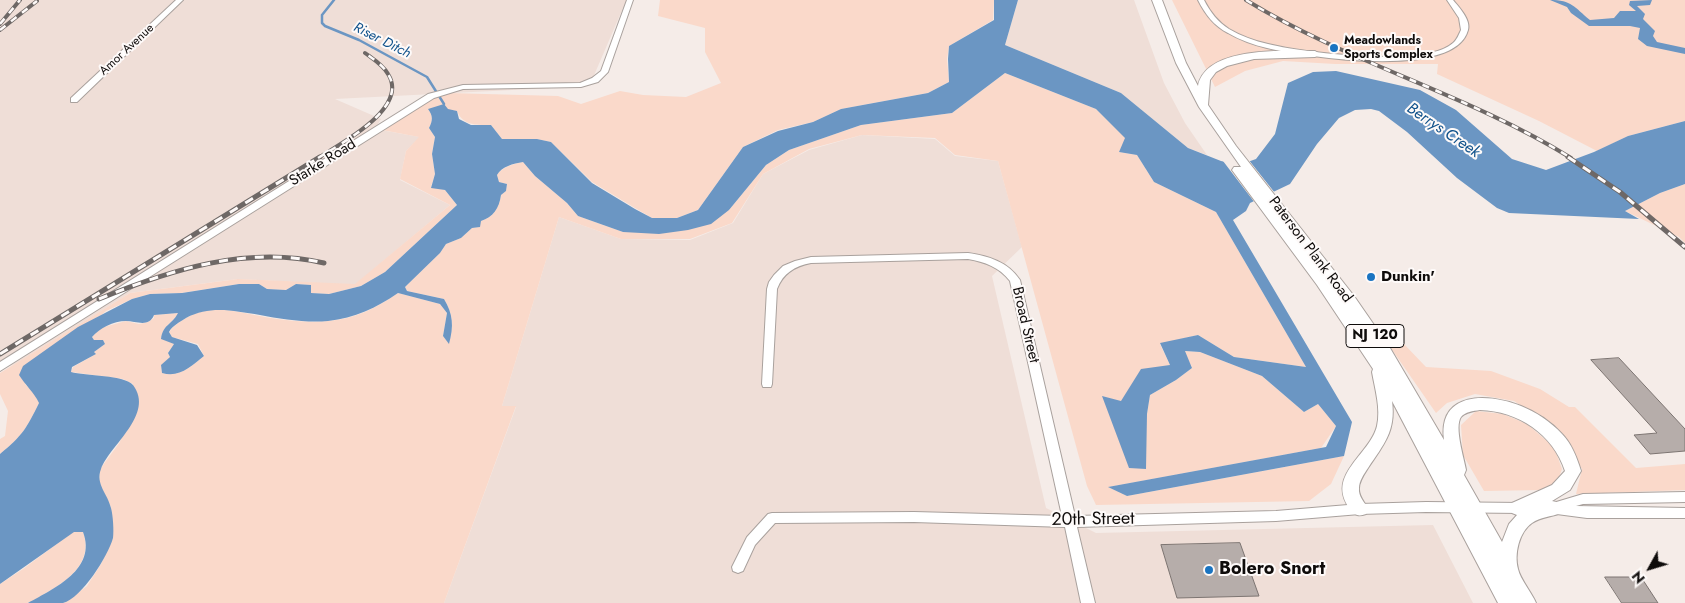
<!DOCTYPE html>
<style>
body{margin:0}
#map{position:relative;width:1685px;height:603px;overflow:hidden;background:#f5ece8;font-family:Jost,sans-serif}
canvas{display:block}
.north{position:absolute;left:1625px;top:543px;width:50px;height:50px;-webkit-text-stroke:4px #fefaf9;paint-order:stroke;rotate:231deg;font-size:14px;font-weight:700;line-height:20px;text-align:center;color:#0f0c0b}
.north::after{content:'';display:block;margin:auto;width:18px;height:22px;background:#0f0c0b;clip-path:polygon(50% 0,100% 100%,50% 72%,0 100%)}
</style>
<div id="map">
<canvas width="1685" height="603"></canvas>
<div class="north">N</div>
</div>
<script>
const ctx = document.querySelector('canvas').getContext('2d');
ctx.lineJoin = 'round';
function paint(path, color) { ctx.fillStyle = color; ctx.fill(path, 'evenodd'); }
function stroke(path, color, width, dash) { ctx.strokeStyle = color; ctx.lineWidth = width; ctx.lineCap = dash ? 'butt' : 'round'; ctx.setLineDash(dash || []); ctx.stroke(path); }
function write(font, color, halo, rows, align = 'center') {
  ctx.font = font + ' Jost,sans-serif'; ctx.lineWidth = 4; ctx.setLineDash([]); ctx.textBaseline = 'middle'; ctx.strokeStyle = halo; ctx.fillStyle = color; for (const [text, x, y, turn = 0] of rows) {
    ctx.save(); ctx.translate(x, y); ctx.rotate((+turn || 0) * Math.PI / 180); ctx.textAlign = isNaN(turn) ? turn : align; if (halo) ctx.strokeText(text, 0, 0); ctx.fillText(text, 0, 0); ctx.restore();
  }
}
const built = new Path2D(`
 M 0,0 L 631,0 L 623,8 L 592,80 L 571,87 L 335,99 L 381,119 L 375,129 L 420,137 L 406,151 L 400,180 L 450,205 L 355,285 L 238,279 L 130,293 L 15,364 L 0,370 Z
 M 1018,0 L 1134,0 L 1164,83 L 1185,123 L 1207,155 L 1188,148 L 1121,93 L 1005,45 Z
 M 862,135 L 935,139 L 955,156 L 998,161 L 1022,247 L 992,276 L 1046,508 L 1096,533 L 1433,525 L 1473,603 L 444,603 L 516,407 L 502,406 L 559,217 L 621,239 L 690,240 L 733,223 L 763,174 L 809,150 Z`);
const green = new Path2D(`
 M 660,0 L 994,0 L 993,20 L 949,46 L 947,59 L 949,82 L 928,93 L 841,109 L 813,122 L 778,130 L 743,147 L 698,210 L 677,218 L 652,218 L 635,208 L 592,182 L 551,142 L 537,139 L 502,139 L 491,125 C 477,125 463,126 457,111 L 428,109 C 433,116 433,120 429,128 L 435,137 L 432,154 L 435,174 L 431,187 L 445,190 L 457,205 L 385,272 L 361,286 L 329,294 L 311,293 L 310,285 L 296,284 L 286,290 L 267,289 L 259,284 L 239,284 L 181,293 L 150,294 L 132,299 L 106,311 L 25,384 L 35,394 L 39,403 C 26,429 23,435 0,454 L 0,439 L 5,436 L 8,411 L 0,394 L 0,373 L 130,293 L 238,279 L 355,284 L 450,205 L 400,179 L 406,151 L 419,137 L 382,130 L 429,100 L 449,93 L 558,96 L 581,104 L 620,91 L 643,95 L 686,97 L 721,83 L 705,52 L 705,28 L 658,16 Z
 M 1172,0 L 1685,0 L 1685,121 L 1628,136 L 1597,151 L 1539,121 L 1437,74 L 1438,64 L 1335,64 L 1283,61 L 1245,71 L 1215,87 Z
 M 1005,73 L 1096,109 L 1126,138 L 1119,152 L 1137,155 L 1154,182 L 1216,212 L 1306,367 L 1234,357 L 1198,335 L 1160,344 L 1170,365 L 1121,402 L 1102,396 L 1147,414 L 1150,395 L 1176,380 L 1192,368 L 1184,351 L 1200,352 L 1262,376 L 1304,412 L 1318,404 L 1336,426 L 1321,448 L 1109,487 L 1127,496 L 1344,456 L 1331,484 L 1309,501 L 1096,505 L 1087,486 L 998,161 L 955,155 L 935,138 L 862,135 L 809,149 L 763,174 L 732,223 L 690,239 L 621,239 L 559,217 L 502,406 L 516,406 L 444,603 L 64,603 L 87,586 L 101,564 L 113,538 L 111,507 L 99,483 L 100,469 L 120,442 L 133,384 L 123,379 L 71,372 L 73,367 L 96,354 L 94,352 L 105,344 L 103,340 L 94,340 L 92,337 L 100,328 L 126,321 L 139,324 L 148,322 L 154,318 L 154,315 L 179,313 C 172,323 163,326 161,338 L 174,344 L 168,353 L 170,357 L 161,366 L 162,373 C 180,378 191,366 204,356 L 198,344 L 172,337 L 169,333 C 172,326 180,322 186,318 C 211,304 233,311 260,316 C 281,320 306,323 328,321 C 355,319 376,308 398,293 L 440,304 L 447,313 L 443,336 L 449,343 C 454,326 453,314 444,299 L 407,291 L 405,287 L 440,253 L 446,244 L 461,238 L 472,228 L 479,227 L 481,221 C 493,217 499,209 501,195 L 506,191 L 507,184 L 499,182 L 497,175 C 502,167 513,164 523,162 L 535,176 L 567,203 L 578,216 L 623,232 L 729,210 L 766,165 L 789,150 L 861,125 L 952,113 Z
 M 1685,184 L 1685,243 L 1679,237 L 1625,211 L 1660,193 Z
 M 1403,343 L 1426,367 L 1491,371 L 1540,389 L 1569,407 L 1575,407 L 1636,468 L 1685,464 L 1685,490 L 1576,494 L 1582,469 L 1555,428 L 1514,401 L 1475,394 L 1447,403 L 1436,413 L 1388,344 Z
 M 1476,411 L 1503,414 L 1527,424 L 1554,447 L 1562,469 L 1556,486 L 1542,490 L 1484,491 L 1463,455 L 1461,425 Z
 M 73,532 L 83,532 C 94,562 68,581 44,594 C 39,597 33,602 27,603 C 19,603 8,603 0,603 L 0,584 L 23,569 Z`);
const water = new Path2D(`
 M 994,0 L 1018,0 L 1005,45 L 1121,93 L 1188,148 L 1221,161 L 1239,165 L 1256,159 L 1275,134 L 1288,83 L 1313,72 L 1336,71 L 1420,90 L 1456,110 L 1512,159 L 1546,170 L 1594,152 L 1628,136 L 1685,121 L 1685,184 L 1660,193 L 1625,211 L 1639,219 L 1509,213 L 1497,208 L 1457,178 L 1407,132 L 1379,111 L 1371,109 L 1355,110 L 1339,118 L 1317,144 L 1290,184 L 1250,203 L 1246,211 L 1233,220 L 1352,422 L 1344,456 L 1127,496 L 1108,487 L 1326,447 L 1336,426 L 1318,404 L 1304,412 L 1262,376 L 1200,352 L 1185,351 L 1192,368 L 1176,380 L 1150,395 L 1147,414 L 1146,469 L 1129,468 L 1102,396 L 1121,401 L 1141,369 L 1170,365 L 1160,343 L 1198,335 L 1234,357 L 1306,367 L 1216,212 L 1154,182 L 1137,155 L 1119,152 L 1125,138 L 1096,109 L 1005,73 L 952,113 L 861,125 L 789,150 L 766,165 L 729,210 L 711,224 L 688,230 L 659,234 L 623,232 L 578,216 L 567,203 L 535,176 L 523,162 C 513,164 502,166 497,175 L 499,182 L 507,184 L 506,191 L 501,195 C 499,209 493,217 481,221 L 480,227 L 472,228 L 461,238 L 446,244 L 440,253 L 405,287 L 407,291 L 444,299 C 453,314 454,326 449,344 L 443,336 L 447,313 L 440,304 L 398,293 C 376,308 355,318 328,321 C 306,323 281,319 260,315 C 233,311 211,305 186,318 C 180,322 172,326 169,332 L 172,337 L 197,345 L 204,356 C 191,366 180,378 162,373 L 161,365 L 170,357 L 168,353 L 174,344 L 161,339 C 163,324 172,325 178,313 L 154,315 C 149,328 136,321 126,321 C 113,321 100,328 92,337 L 94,340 L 103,340 L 105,344 L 94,352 L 96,354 L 72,367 L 71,372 C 85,376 125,375 133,385 C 155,414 110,445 101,469 C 95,484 108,494 111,508 C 113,515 114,531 113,538 C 108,556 82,598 63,603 C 52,603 39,603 28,603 C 55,588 97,569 83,532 L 74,532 L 0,584 L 0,454 C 23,435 26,429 39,403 C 34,392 25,385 19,375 L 23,366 L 78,327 L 132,299 L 150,294 L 182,293 L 239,284 L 259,284 L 267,289 L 286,290 L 296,284 L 311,285 L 311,293 L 329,294 L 361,286 L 385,272 L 457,205 L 445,190 L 431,188 L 435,174 L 432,154 L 435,137 L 429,128 C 433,120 433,116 428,109 L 444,104 L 448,109 L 457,111 L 459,119 L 471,125 L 491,125 L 502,139 L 537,139 L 551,142 L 592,183 L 635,209 L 652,218 L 677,218 L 698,210 L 743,147 L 778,131 L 813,122 L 841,109 L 928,93 L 949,82 L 948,59 L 949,46 L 994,20 Z
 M 1550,0 C 1572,0 1574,7 1590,20 L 1614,18 L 1620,11 L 1636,11 L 1629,5 L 1630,1 L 1652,0 L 1650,5 L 1637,6 L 1645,14 L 1643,19 L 1655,31 L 1653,36 L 1657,42 L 1685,48 L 1685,54 L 1647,46 L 1638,39 L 1640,28 L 1630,26 L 1589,26 L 1571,13 L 1567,7 Z`);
const pier = new Path2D(`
 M 1248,159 L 1275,193 L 1255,203 L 1223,161 L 1239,162 Z`);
const stream = new Path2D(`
 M 334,0 L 322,15 L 322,23 L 325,26 L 359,40 L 427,77 L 444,104`);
const building = new Path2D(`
 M 1619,358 L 1685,429 L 1685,451 L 1650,454 L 1634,435 L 1657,433 L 1591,360 Z
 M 1240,543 L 1259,596 L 1177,598 L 1161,545 Z
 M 1605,577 L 1641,577 L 1658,603 L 1622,603 Z`);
const minor = new Path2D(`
 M 176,0 L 183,0 L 77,102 L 71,102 L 71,98 Z
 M 627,0 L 633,0 L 608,72 L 598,82 L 581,87 L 463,89 L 434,98 L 0,371 L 0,362 L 428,94 L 463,85 L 580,83 L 592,78 L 601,71 Z
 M 1198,0 L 1204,0 C 1210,12 1218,22 1229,29 C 1241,36 1255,41 1268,44 C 1304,53 1426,68 1453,43 C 1457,40 1459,34 1461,30 L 1459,18 L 1447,0 L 1453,0 C 1459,7 1471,20 1468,30 C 1455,80 1305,57 1267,48 C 1254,45 1240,40 1228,33 C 1214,26 1205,14 1198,0 Z
 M 968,253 C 989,256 1008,262 1020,280 L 1075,516 L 1276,511 L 1360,504 L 1426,502 L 1522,503 L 1526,504 L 1528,508 L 1526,512 L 1522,513 L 1426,512 L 1360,514 L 1276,521 L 1077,527 L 1095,603 L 1081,603 L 1065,527 L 914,522 L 775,523 L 755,545 L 743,571 L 738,573 L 733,571 L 732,567 L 747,537 L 768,514 L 772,513 L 914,512 L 1062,516 L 1010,281 C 999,267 985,262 968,259 L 811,263 C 795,266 783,273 777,289 L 772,384 L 771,387 L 763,387 L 762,384 L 767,289 L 769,282 L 774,275 L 783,266 L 795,261 L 811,257 Z
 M 1685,492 L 1685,502 L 1583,504 L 1576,506 L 1685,508 L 1685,518 L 1587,518 L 1549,513 L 1545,512 L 1543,508 L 1545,504 L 1553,503 L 1583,494 Z`);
const major = new Path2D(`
 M 1152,0 L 1162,0 L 1186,63 L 1198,86 C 1206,46 1284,51 1315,51 L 1320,54 L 1315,57 L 1254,59 L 1227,66 L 1216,72 L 1210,80 L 1208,105 L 1236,146 L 1354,296 L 1390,348 L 1444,440 C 1438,391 1488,393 1521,406 C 1536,412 1551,422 1562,434 C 1572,444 1577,458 1581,471 L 1570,490 L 1552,501 L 1561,503 L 1563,508 L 1561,513 C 1551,517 1540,517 1532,523 C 1519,532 1514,554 1518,569 C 1520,579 1532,593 1536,603 L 1498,603 L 1392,401 C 1396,431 1384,444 1368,468 C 1364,474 1359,481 1359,488 C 1358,497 1365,502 1368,509 L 1366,514 C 1358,517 1355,515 1350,509 C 1325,475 1370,455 1377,426 C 1381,409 1375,389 1372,372 L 1373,369 L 1317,285 L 1232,170 L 1234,167 L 1241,167 L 1199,107 L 1176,63 ZM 1480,410 C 1518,411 1553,434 1565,471 L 1552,485 L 1512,503 L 1510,508 L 1512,513 L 1517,515 L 1509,524 L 1502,542 L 1464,475 L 1466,470 C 1464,458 1454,427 1461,417 C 1465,412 1473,411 1480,410 Z`);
const railFar1 = new Path2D(`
 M 1246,0 C 1348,63 1468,94 1571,158
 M 0,24 L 20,0
 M 0,30 L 37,1
 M 318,158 C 340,144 410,108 388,74 C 383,65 373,59 365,53`);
const rail = new Path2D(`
 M 1568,157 L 1620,192 L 1685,247
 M 99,299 C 170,270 247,245 324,263
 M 0,354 L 320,157`);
const markers = [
 [1334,48,5,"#1a74c1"],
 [1371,277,5,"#1a74c1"],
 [1209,570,5,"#1a74c1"]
];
const farPoinames = [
 ["Meadowlands",1344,41],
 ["Sports Complex",1344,55]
];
const farStreetnames = [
 ["Amor Avenue",127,50,-43]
];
const farWaternames = [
 ["Riser Ditch",382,41,27]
];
const shields = [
 [1375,336,58]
];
const shieldNames = [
 ["NJ 120",1375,336]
];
const streetNames = [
 ["Starke Road",323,163,-32],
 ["Paterson Plank Road",1310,250,53],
 ["Broad Street",1025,325,77]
];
const poiNames = [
 ["Dunkin'",1381,277]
];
const waterNames = [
 ["Berrys Creek",1443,131,34]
];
const nearStreetnames = [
 ["20th Street",1093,520,-1]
];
const nearPoinames = [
 ["Bolero Snort",1219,570]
];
paint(built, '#efded7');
paint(green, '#fad9ca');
paint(water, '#6b96c3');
paint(pier, '#f5ece8');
stroke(stream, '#6b96c3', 2.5);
paint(building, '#b6adaa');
stroke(building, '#7d7572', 1);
stroke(minor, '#a9a19d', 2);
stroke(major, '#a9a19d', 2);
paint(minor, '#fff');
paint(major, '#fff');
stroke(railFar1, '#6e6866', 4);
stroke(rail, '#6e6866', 5);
stroke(railFar1, '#fefaf9', 2.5, [7]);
stroke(rail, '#fefaf9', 3, [9]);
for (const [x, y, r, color] of markers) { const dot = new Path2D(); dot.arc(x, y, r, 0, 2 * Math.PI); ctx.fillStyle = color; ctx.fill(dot); stroke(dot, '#fefaf9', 2); }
write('bold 12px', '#0f0c0b', '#fefaf9', farPoinames, 'left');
write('12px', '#0f0c0b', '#fefaf9', farStreetnames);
write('italic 14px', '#12538c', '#fefaf9', farWaternames);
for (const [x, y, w] of shields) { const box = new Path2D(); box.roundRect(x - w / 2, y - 11.5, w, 23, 4); ctx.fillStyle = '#fefaf9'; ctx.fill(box); stroke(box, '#0f0c0b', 1); }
write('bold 14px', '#0f0c0b', null, shieldNames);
write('15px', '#0f0c0b', '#fefaf9', streetNames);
write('bold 15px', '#0f0c0b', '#fefaf9', poiNames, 'left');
write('italic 16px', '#12538c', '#fefaf9', waterNames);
write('18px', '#0f0c0b', '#fefaf9', nearStreetnames);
write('bold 18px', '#0f0c0b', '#fefaf9', nearPoinames, 'left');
</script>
